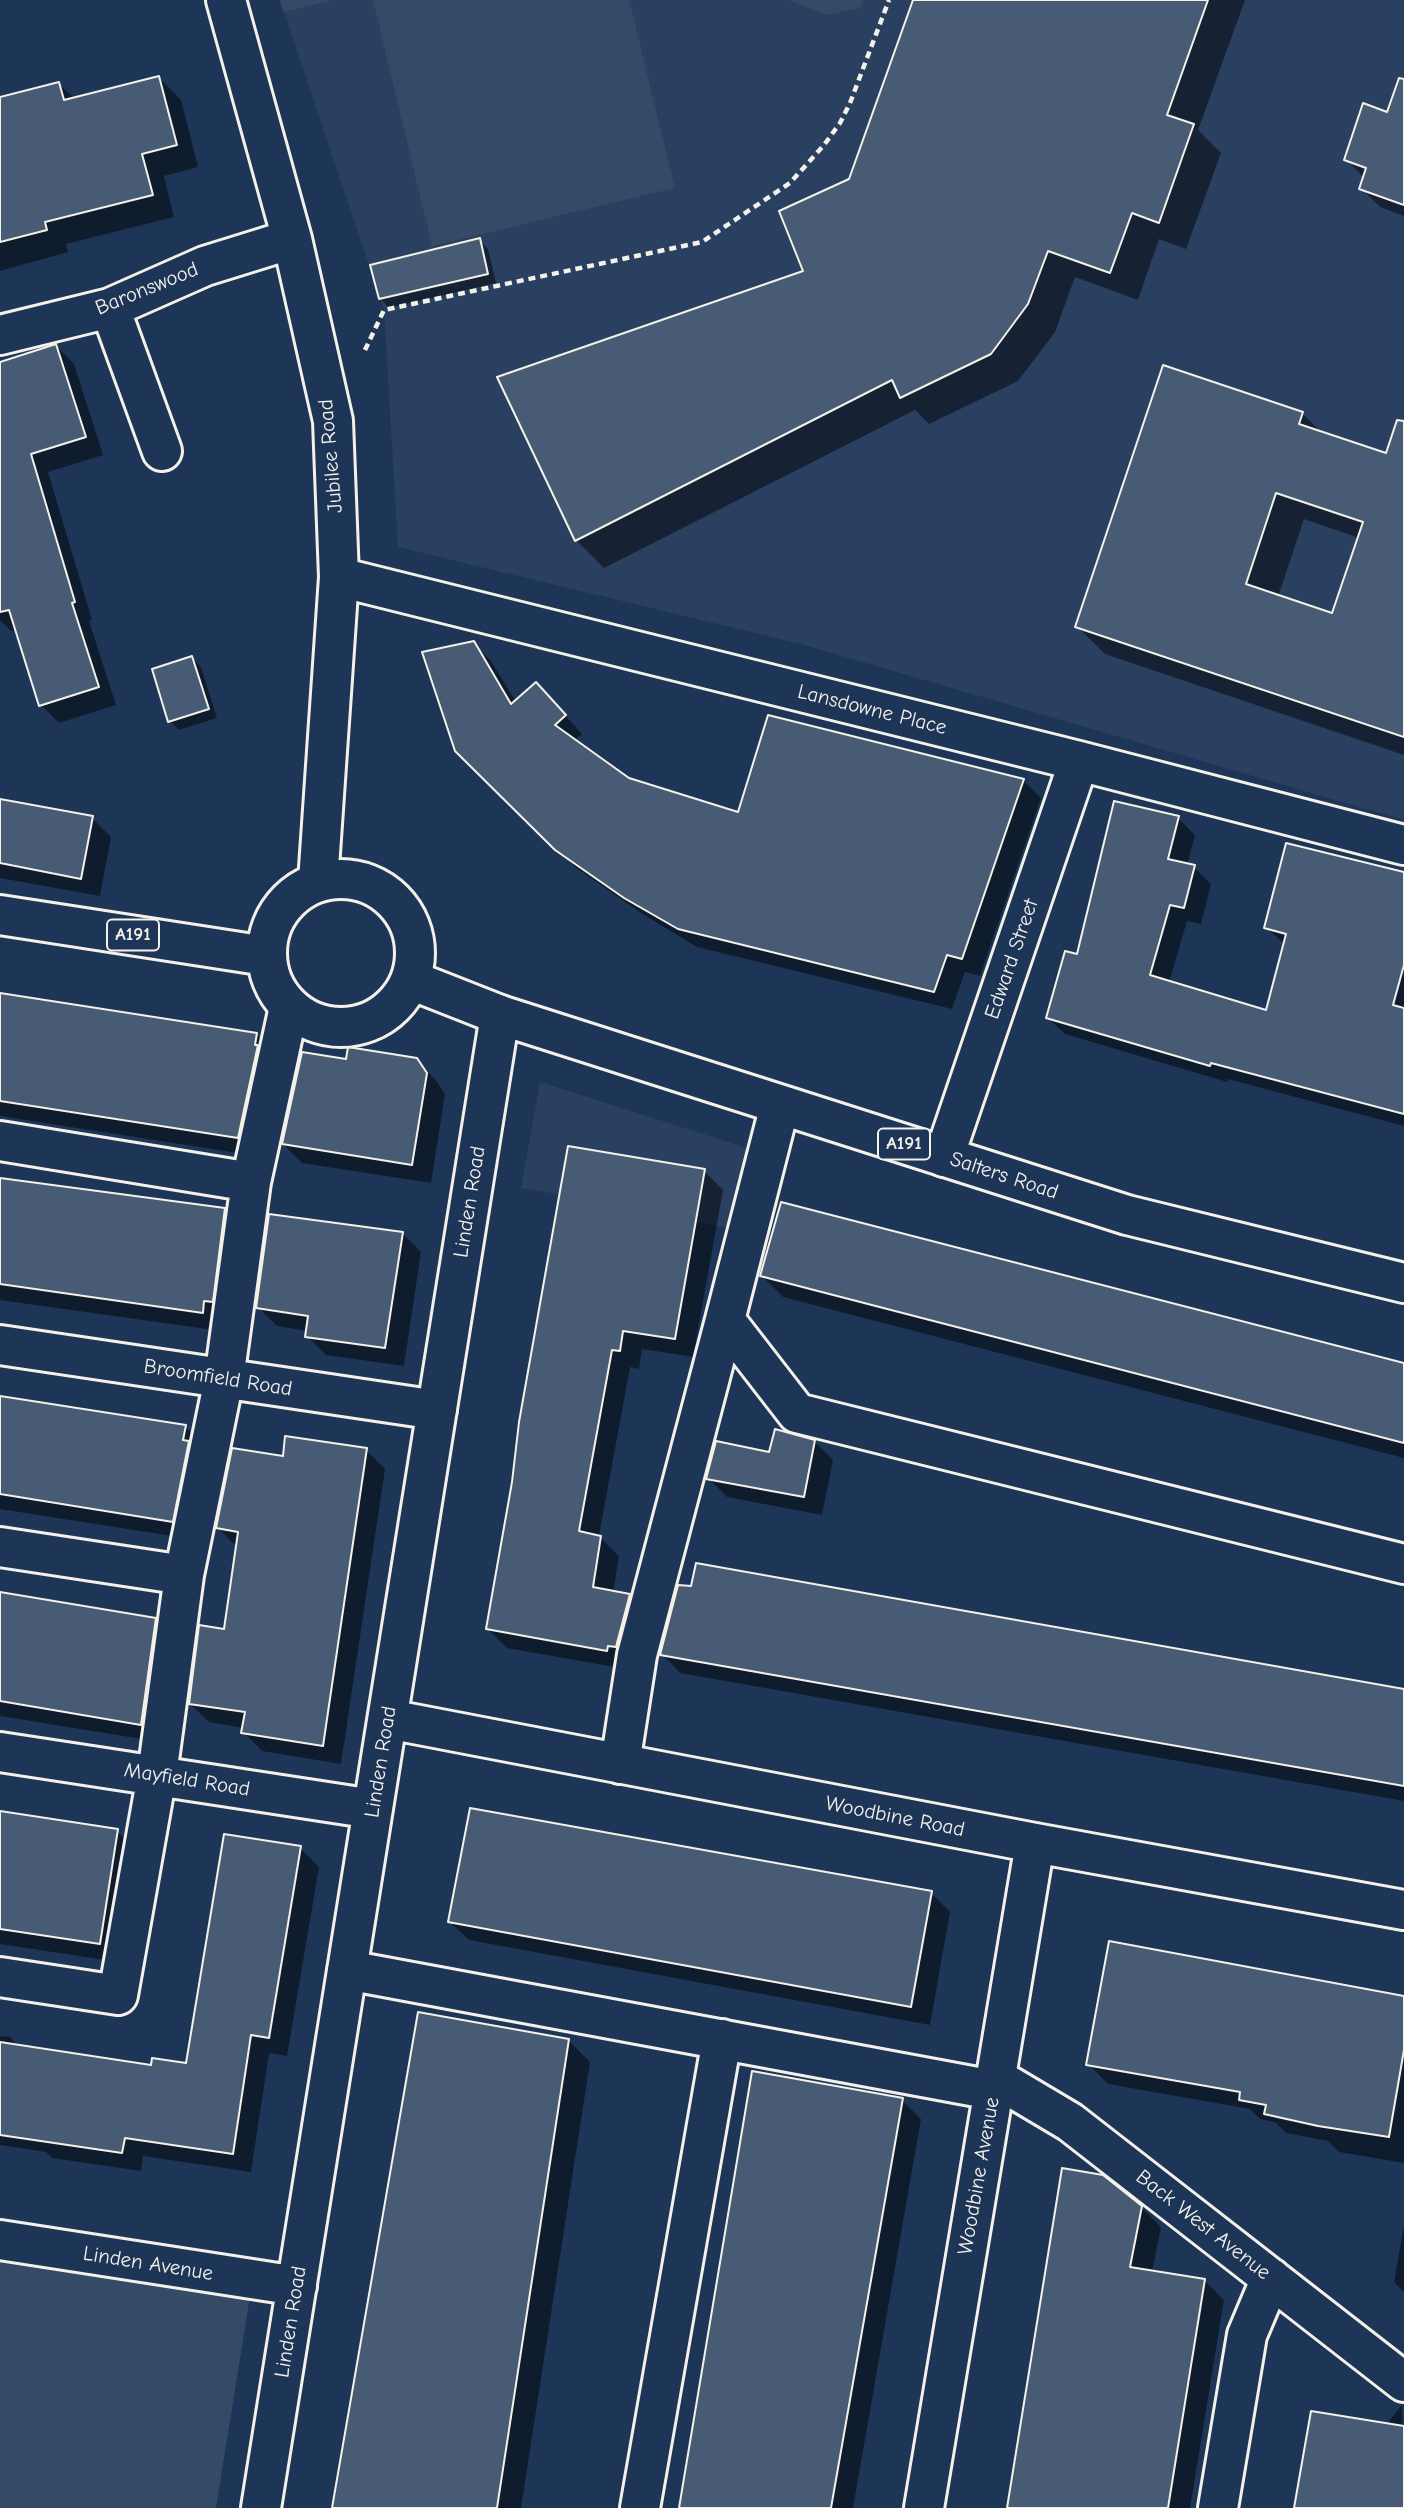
<!DOCTYPE html>
<style>
body{margin:0}
canvas{display:block;background:#1d3557}
</style>
<canvas width="1404" height="2508"></canvas>
<script>
const ctx = document.querySelector('canvas').getContext('2d');
ctx.lineJoin = 'round';
function paint(path, color) { ctx.fillStyle = color; ctx.fill(path, 'evenodd'); }
function stroke(path, color, width, dash) { ctx.strokeStyle = color; ctx.lineWidth = width; ctx.lineCap = dash ? 'butt' : 'round'; ctx.setLineDash(dash || []); ctx.stroke(path); }
function write(font, color, halo, rows, align = 'center') {
  ctx.font = font + ' "Comic Neue",sans-serif'; ctx.lineWidth = 5; ctx.setLineDash([]); ctx.textBaseline = 'middle'; ctx.strokeStyle = halo; ctx.fillStyle = color; for (const [text, x, y, turn = 0] of rows) {
    ctx.save(); ctx.translate(x, y); ctx.rotate((+turn || 0) * Math.PI / 180); ctx.textAlign = isNaN(turn) ? turn : align; if (halo) ctx.strokeText(text, 0, 0); ctx.fillText(text, 0, 0); ctx.restore();
  }
}
const built = new Path2D(`
 M 280,0 L 1404,0 L 1404,820 L 801,644 L 398,547 L 384,310 Z
 M 540,1082 L 747,1148 L 727,1228 L 695,1221 L 696,1217 L 521,1188 Z`);
const green = new Path2D(`
 M 280,0 L 334,0 L 283,12 Z
 M 373,0 L 629,0 L 675,188 L 432,246 Z
 M 788,0 L 863,0 L 860,8 L 827,15 Z
 M 0,2255 L 250,2296 L 216,2508 L 0,2508 Z`);
const shadow = new Path2D(`
 M 915,0 L 1245,0 L 1198,130 L 1221,153 L 1186,249 L 1159,239 L 1138,300 L 1075,277 L 1055,332 L 1018,381 L 929,424 L 915,410 L 604,568 L 576,540 L 805,272 L 850,180 Z
 M 159,78 L 181,100 L 198,167 L 164,176 L 174,217 L 66,244 L 68,252 L 0,271 L 0,122 L 59,84 L 75,99 Z
 M 1404,120 L 1404,216 L 1380,207 L 1361,188 L 1364,178 L 1346,159 Z
 M 479,240 L 488,249 L 496,283 L 389,308 L 380,298 Z
 M 56,346 L 74,364 L 103,455 L 48,472 L 92,620 L 89,621 L 116,705 L 59,723 L 41,705 L 17,630 L 11,631 L 0,620 L 0,364 Z
 M 1302,413 L 1323,434 L 1404,461 L 1404,755 L 1105,654 L 1077,626 ZM 1304,519 L 1359,538 L 1333,616 L 1278,597 Z
 M 473,643 L 491,661 L 516,702 L 554,703 L 582,734 L 574,741 L 628,780 L 739,815 L 1023,780 L 1041,798 L 980,976 L 965,972 L 952,1009 L 697,947 L 644,915 L 575,867 L 456,750 Z
 M 192,658 L 201,667 L 217,718 L 179,730 L 170,721 Z
 M 0,801 L 92,818 L 111,837 L 100,896 L 0,878 Z
 M 1178,818 L 1195,835 L 1187,865 L 1194,867 L 1211,884 L 1201,924 L 1187,921 L 1169,983 L 1267,1012 L 1285,945 L 1266,927 L 1404,874 L 1404,1126 L 1228,1079 L 1227,1082 L 1065,1034 L 1047,1017 L 1078,957 Z
 M 0,994 L 256,1034 L 275,1053 L 257,1156 L 0,1116 Z
 M 416,1060 L 435,1079 L 445,1094 L 431,1183 L 302,1163 L 283,1144 L 348,1061 Z
 M 704,1171 L 723,1190 L 693,1357 L 642,1349 L 639,1369 L 630,1367 L 599,1536 L 619,1556 L 613,1593 L 629,1596 L 648,1615 L 626,1669 L 507,1648 L 488,1629 L 514,1483 Z
 M 0,1179 L 224,1210 L 243,1229 L 221,1331 L 0,1300 Z
 M 402,1233 L 421,1252 L 404,1366 L 326,1355 L 307,1336 L 308,1331 L 277,1326 L 258,1307 Z
 M 762,1276 L 1404,1365 L 1404,1458 L 783,1297 Z
 M 0,1397 L 185,1427 L 204,1446 L 191,1539 L 0,1509 Z
 M 814,1441 L 833,1460 L 822,1515 L 727,1497 L 708,1478 Z
 M 366,1450 L 385,1469 L 341,1764 L 262,1751 L 243,1732 L 244,1728 L 209,1722 L 190,1704 L 225,1631 L 237,1547 L 218,1528 L 284,1458 Z
 M 0,1594 L 155,1619 L 174,1638 L 160,1742 L 0,1716 Z
 M 662,1654 L 1404,1691 L 1404,1801 L 680,1673 Z
 M 0,1813 L 117,1831 L 136,1850 L 118,1962 L 0,1944 Z
 M 300,1848 L 319,1867 L 287,2056 L 269,2053 L 251,2172 L 143,2156 L 141,2171 L 52,2158 L 46,2152 L 0,2145 L 0,2036 L 10,2037 L 19,2047 L 152,2067 L 187,2065 Z
 M 931,1893 L 950,1912 L 930,2025 L 469,1940 L 450,1922 Z
 M 1404,1997 L 1404,2163 L 1339,2152 L 1328,2141 L 1286,2133 L 1275,2122 L 1260,2119 L 1250,2109 L 1108,2084 L 1088,2064 Z
 M 569,2041 L 590,2062 L 521,2508 L 334,2508 Z
 M 902,2100 L 921,2119 L 853,2508 L 681,2508 Z
 M 1141,2207 L 1161,2227 L 1152,2272 L 1204,2280 L 1224,2300 L 1190,2508 L 1009,2508 Z
 M 1404,2225 L 1404,2292 L 1394,2282 Z
 M 1402,2405 L 1404,2508 L 1312,2508 L 1386,2425 Z`);
const building = new Path2D(`
 M 913,0 L 1208,0 L 1167,115 L 1194,124 L 1159,223 L 1132,213 L 1110,273 L 1048,251 L 1028,304 L 991,354 L 900,398 L 892,380 L 575,541 L 497,377 L 803,271 L 779,211 L 849,179 Z
 M 159,76 L 177,145 L 142,154 L 153,195 L 45,222 L 47,230 L 0,242 L 0,97 L 59,82 L 64,100 Z
 M 1399,78 L 1404,79 L 1404,205 L 1359,189 L 1366,168 L 1344,160 L 1363,103 L 1387,112 Z
 M 480,238 L 488,274 L 379,299 L 370,265 Z
 M 56,344 L 86,437 L 31,454 L 75,602 L 72,603 L 99,687 L 39,706 L 9,610 L 0,612 L 0,362 Z
 M 1163,365 L 1303,412 L 1299,424 L 1386,453 L 1397,420 L 1404,421 L 1404,737 L 1075,627 ZM 1276,493 L 1363,522 L 1332,613 L 1246,584 Z
 M 474,641 L 511,704 L 536,682 L 566,715 L 555,725 L 629,778 L 738,812 L 768,715 L 1024,779 L 962,959 L 947,955 L 934,992 L 678,929 L 624,898 L 555,850 L 455,751 L 422,652 Z
 M 192,656 L 209,709 L 168,722 L 152,669 Z
 M 0,799 L 93,816 L 81,879 L 0,863 Z
 M 1114,801 L 1179,816 L 1168,859 L 1195,865 L 1184,908 L 1170,905 L 1150,975 L 1266,1010 L 1286,934 L 1264,928 L 1286,843 L 1404,872 L 1404,965 L 1393,1005 L 1404,1008 L 1404,1114 L 1211,1063 L 1210,1066 L 1046,1018 L 1065,951 L 1077,954 Z
 M 0,993 L 257,1033 L 255,1045 L 258,1045 L 238,1138 L 0,1101 Z
 M 348,1047 L 417,1058 L 427,1073 L 412,1165 L 282,1144 L 302,1052 L 346,1059 Z
 M 568,1146 L 705,1169 L 675,1339 L 623,1331 L 620,1351 L 612,1350 L 579,1531 L 601,1536 L 593,1587 L 630,1594 L 616,1647 L 608,1646 L 607,1651 L 486,1629 L 512,1482 L 519,1422 Z
 M 0,1178 L 225,1208 L 213,1302 L 204,1301 L 203,1313 L 0,1284 Z
 M 781,1202 L 1404,1363 L 1404,1443 L 760,1276 Z
 M 269,1214 L 403,1232 L 385,1348 L 305,1337 L 308,1316 L 256,1308 Z
 M 0,1396 L 186,1425 L 183,1440 L 189,1441 L 173,1522 L 0,1494 Z
 M 775,1429 L 815,1440 L 804,1497 L 706,1479 L 716,1441 L 769,1452 Z
 M 285,1436 L 367,1448 L 323,1746 L 241,1733 L 245,1712 L 189,1704 L 199,1625 L 224,1629 L 238,1532 L 216,1528 L 232,1448 L 283,1456 Z
 M 696,1563 L 1404,1689 L 1404,1786 L 660,1655 L 678,1585 L 691,1586 Z
 M 0,1592 L 156,1618 L 141,1725 L 0,1701 Z
 M 470,1808 L 932,1891 L 911,2007 L 448,1922 Z
 M 0,1811 L 118,1829 L 100,1944 L 0,1929 Z
 M 224,1834 L 301,1846 L 269,2038 L 251,2035 L 233,2154 L 125,2138 L 122,2153 L 0,2135 L 0,2042 L 151,2065 L 152,2058 L 186,2063 Z
 M 1109,1941 L 1404,1996 L 1404,2050 L 1389,2137 L 1318,2126 L 1264,2114 L 1266,2105 L 1239,2100 L 1240,2092 L 1086,2065 Z
 M 418,2012 L 569,2039 L 497,2508 L 332,2508 Z
 M 752,2071 L 903,2098 L 831,2508 L 679,2508 Z
 M 1062,2168 L 1103,2175 L 1142,2206 L 1130,2267 L 1205,2279 L 1168,2508 L 1007,2508 Z
 M 1311,2411 L 1404,2426 L 1404,2508 L 1294,2508 Z`);
const path = new Path2D(`
 M 365,350 L 384,310 L 702,242 L 790,183 L 824,145 L 840,123 L 850,103 L 889,0`);
const minor = new Path2D(`
 M 226,0 L 292,239 L 333,421 L 339,577 L 318,882
 M 110,308 L 162,451
 M 0,335 L 110,308 L 205,266 L 292,239
 M 339,577 L 1079,761 L 1404,845
 M 780,1105 L 725,1320 L 797,1413 L 1404,1564
 M 0,1141 L 251,1182
 M 944,1157 L 1079,761
 M 0,1345 L 437,1410
 M 0,1547 L 184,1575
 M 388,1719 L 1035,1843 L 1404,1910
 M 0,1752 L 373,1809
 M 620,1764 L 637,1655 L 725,1320
 M 347,1970 L 993,2090
 M 0,1977 L 118,1995 L 157,1775 L 184,1575 L 224,1379 L 251,1182 L 289,1007
 M 996,2078 L 1070,2122 L 1404,2382
 M 0,2240 L 297,2286
 M 261,2508 L 500,1015
 M 640,2508 L 722,2039
 M 924,2508 L 1035,1843
 M 1218,2508 L 1247,2335 L 1271,2278`);
const major = new Path2D(`
 M267 953a74 74 0 1 1 148 0a74 74 0 1 1-148 0Z
 M 0,915 L 266,956
 M 411,980 L 500,1015 L 1127,1215 L 1404,1283`);
const shields = [
 [133,935,52],
 [904,1144,52]
];
const shieldNames = [
 ["A191",133,935],
 ["A191",904,1144]
];
const streetNames = [
 ["Baronswood",147,289,-22],
 ["Jubilee Road",331,456,-95],
 ["Lansdowne Place",872,710,14],
 ["Edward Street",1012,959,-71],
 ["Salters Road",1004,1176,18],
 ["Linden Road",470,1202,-81],
 ["Broomfield Road",218,1378,9],
 ["Linden Road",381,1762,-81],
 ["Mayfield Road",187,1780,9],
 ["Woodbine Road",895,1817,11],
 ["Woodbine Avenue",979,2176,-80],
 ["Back West Avenue",1203,2225,38],
 ["Linden Avenue",148,2264,9],
 ["Linden Road",291,2322,-81]
];
paint(built, '#2a4060');
paint(green, '#354a67');
paint(shadow, '#0007');
paint(building, '#485b74');
stroke(building, '#f4f1e8', 2);
stroke(minor, '#f4f1e8', 44);
stroke(major, '#f4f1e8', 44);
stroke(path, '#f4f1e8', 4.5, [7, 5]);
stroke(minor, '#1d3557', 38);
stroke(major, '#1d3557', 38);
for (const [x, y, w] of shields) { const box = new Path2D(); box.roundRect(x - w / 2, y - 15.5, w, 31, 5); ctx.fillStyle = '#1d3557'; ctx.fill(box); stroke(box, '#f4f1e8', 2); }
write('bold 19px', '#f4f1e8', null, shieldNames);
write('21px', '#f4f1e8', '#1d3557', streetNames);
</script>
